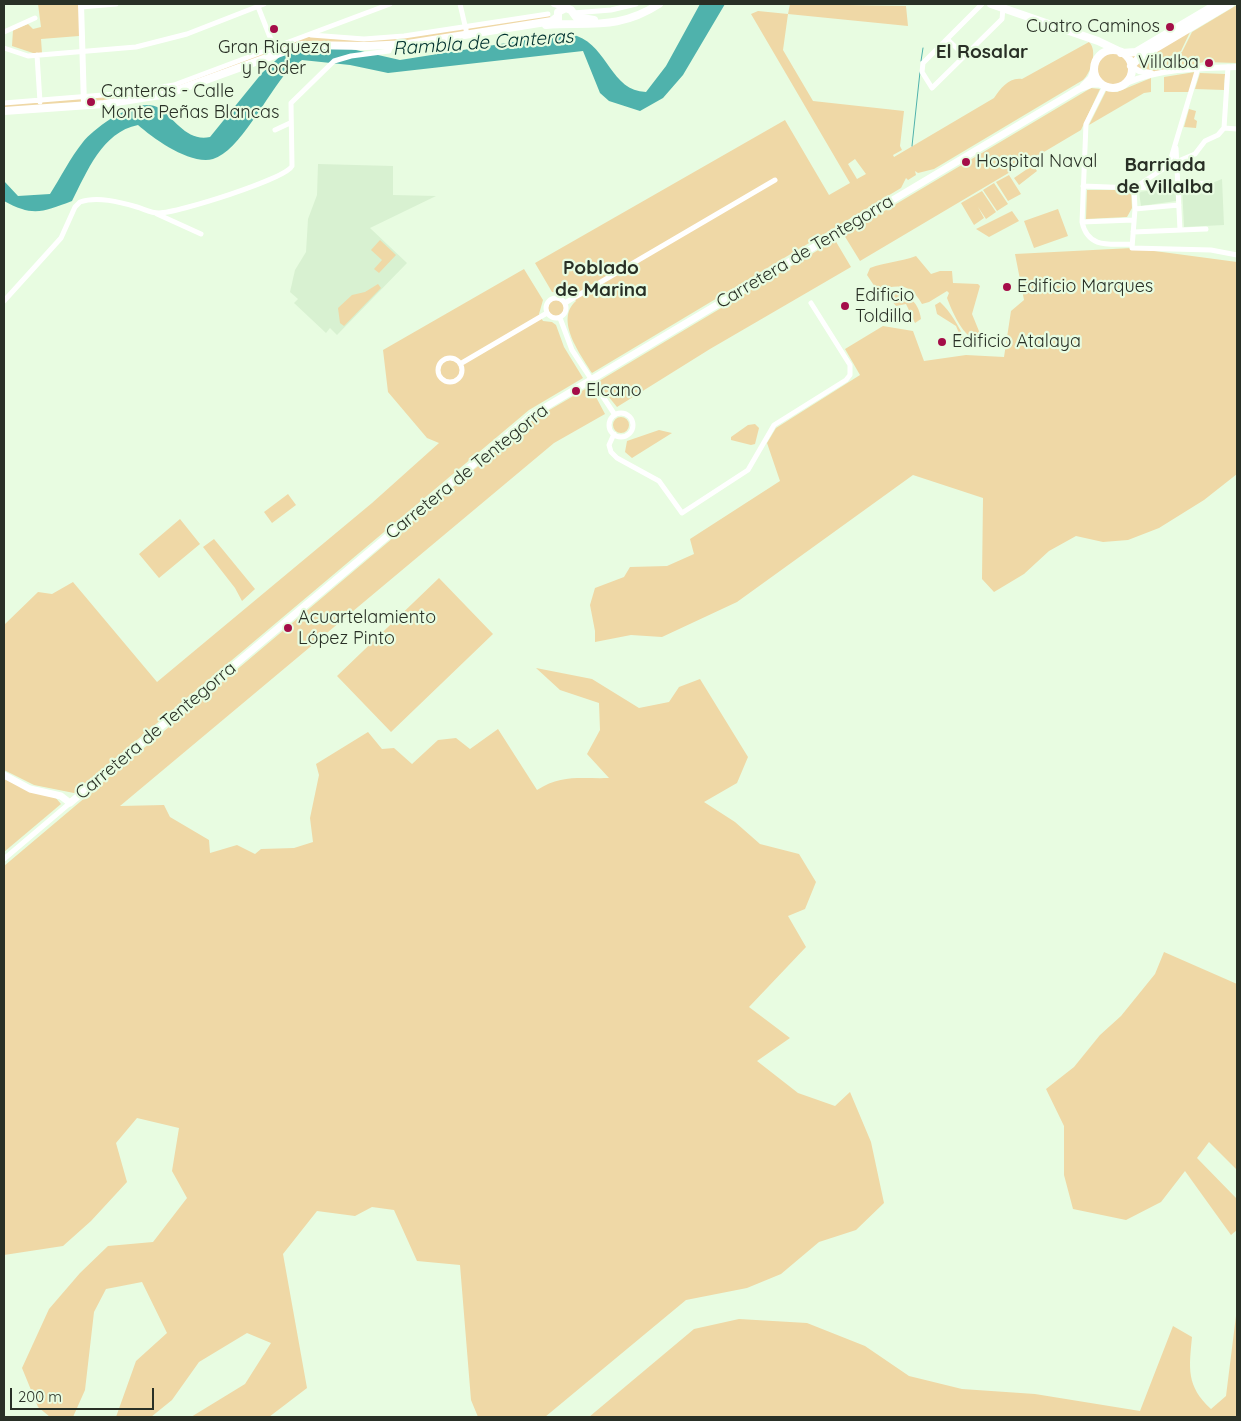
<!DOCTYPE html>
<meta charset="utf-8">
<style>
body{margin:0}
#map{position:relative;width:1241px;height:1421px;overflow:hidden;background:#e8fce1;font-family:Quicksand,sans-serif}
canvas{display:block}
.frame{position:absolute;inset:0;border:5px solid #293026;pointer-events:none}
.scale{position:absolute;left:10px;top:1388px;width:144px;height:22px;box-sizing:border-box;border:2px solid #293026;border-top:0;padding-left:6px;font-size:15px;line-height:18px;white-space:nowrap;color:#293026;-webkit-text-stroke:4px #e8fce1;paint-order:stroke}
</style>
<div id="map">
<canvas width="1241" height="1421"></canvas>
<div class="frame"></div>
<div class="scale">200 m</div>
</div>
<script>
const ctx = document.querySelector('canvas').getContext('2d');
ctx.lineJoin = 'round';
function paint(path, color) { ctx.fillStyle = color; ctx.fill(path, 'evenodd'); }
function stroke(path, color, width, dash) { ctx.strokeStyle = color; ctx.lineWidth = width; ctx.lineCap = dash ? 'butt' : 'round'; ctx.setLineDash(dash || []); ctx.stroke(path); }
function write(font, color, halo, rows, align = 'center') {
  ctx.font = font + ' Quicksand,sans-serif'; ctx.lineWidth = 4.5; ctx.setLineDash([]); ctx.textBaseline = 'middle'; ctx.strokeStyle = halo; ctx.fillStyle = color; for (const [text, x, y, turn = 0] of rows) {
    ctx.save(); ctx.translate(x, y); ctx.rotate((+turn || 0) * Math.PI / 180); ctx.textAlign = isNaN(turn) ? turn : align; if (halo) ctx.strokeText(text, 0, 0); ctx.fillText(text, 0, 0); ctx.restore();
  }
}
const built = new Path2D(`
 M 318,164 L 393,166 L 393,195 L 436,196 L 370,228 L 407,263 L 337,335 L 330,328 L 326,333 L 294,303 L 298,299 L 290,292 L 295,270 L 306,252 L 308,219 L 317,195 Z
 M 1222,179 L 1224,225 L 1184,227 L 1182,186 L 1207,185 Z
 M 1176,187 L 1176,201 L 1141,206 L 1139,192 Z`);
const green = new Path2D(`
 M 38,4 L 79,4 L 79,36 L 41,39 L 42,53 L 33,53 L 12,46 L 13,30 L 28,24 L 33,29 L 41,27 Z
 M 790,4 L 906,6 L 908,26 L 788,14 L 783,50 L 813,101 L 904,111 L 900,146 L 902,150 L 893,155 L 894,157 L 994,98 C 1001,88 1009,77 1022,79 L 1089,42 C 1098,50 1091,73 1083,80 L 934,169 L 918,173 L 915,171 L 916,175 L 908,180 L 906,178 L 901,188 L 592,373 C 581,355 554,320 576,301 L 571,294 L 552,292 L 535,263 L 785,120 L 829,195 L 850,183 L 751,14 L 758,11 L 788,14 ZM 855,159 L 866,174 L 857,179 L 848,164 Z
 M 1237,5 L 1237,63 L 1204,62 L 1165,71 L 1167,60 L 1182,52 L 1192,32 Z
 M 548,14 L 552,20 L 467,34 L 276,54 L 274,48 L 308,35 L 376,38 Z
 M 1191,30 L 1181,51 L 1165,59 L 1164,72 L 1157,73 L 1131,67 L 1128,81 L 1113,88 C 1099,86 1092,77 1095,64 L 1105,52 L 1114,51 L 1129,54 Z
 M 266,52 L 268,57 L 158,96 L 4,111 L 4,103 L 163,88 Z
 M 1195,72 L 1189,92 L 1164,92 L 1164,77 Z
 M 1200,73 L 1225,74 L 1224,90 L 1195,89 Z
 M 1151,78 L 1151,92 L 1144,93 L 1089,125 L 1106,91 L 1117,92 Z
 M 1091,88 L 1100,89 L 1081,130 L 860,261 L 844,235 Z
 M 1189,109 L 1196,111 L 1194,119 L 1197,121 L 1196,128 L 1184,127 Z
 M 1033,165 L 1037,171 L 1019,185 L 1014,178 Z
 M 1009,175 L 1021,194 L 1008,201 L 996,182 Z
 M 994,183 L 1008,204 L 997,211 L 983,190 Z
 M 1087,190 L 1131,190 L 1132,208 L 1127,217 L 1086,219 Z
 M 982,191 L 996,212 L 986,219 L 978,207 L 984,218 L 974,225 L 961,203 Z
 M 1058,209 L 1068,236 L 1034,248 L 1024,221 Z
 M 1012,211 L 1019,221 L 989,237 L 976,229 Z
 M 380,240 L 396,255 L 379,273 L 374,269 L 382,260 L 371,250 Z
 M 835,240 L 851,267 L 710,349 L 617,407 L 599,385 L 599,381 Z
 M 1132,248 L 1237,262 L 1237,474 L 1204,500 L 1159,528 L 1128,540 L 1103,542 L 1076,536 L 1049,551 L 1024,574 L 994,592 L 982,579 L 983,498 L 913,475 L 737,602 L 662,637 L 631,635 L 595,642 L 595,631 L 590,605 L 595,588 L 624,577 L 630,567 L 667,566 L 694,554 L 690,539 L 780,481 L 767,443 L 776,428 L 860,375 L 845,349 L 883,326 L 913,331 L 924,361 L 966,355 L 1004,357 L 1011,311 L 1024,300 L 1015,254 Z
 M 916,256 L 931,274 L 940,271 L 952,271 L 953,283 L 978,284 L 980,286 L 972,314 L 981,336 L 974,339 C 962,334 952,311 947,298 L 949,293 L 947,291 L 929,302 L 922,304 C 910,282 898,285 877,290 L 867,275 L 870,268 C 885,262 901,262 916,256 Z
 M 524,269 L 543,300 L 539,314 L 543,321 L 552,322 L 556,325 L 564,347 L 583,378 L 529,410 L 74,793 L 34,785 L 4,770 L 4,625 L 38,592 L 52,594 L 73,582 L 157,682 L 372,503 L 439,443 L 427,438 L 388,392 L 383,350 Z
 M 378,284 L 381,288 L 344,326 L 340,323 L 338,308 L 352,295 L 365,292 Z
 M 888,293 C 907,293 918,300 921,319 L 915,323 L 906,304 L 896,306 L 886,294 Z
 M546 308a10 10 0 1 1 20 0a10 10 0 1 1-20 0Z
 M 940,302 C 951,312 959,327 966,341 L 963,343 L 956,326 L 937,314 L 935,305 Z
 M 587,388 L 596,397 L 605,414 L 554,443 L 120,806 L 164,805 L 170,817 L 209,840 L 210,853 L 237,845 L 255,854 L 261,849 L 294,848 L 313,842 L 310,818 L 319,775 L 316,764 L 368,732 L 382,749 L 394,748 L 412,764 L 438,740 L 456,738 L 470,749 L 498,729 L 537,790 C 562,774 581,779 609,778 L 587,754 L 600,730 L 599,703 L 560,690 L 536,668 L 592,679 L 639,708 L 669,702 L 679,687 L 700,679 L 748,757 L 737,783 L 704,802 L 735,822 L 760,844 L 799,854 L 816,882 L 805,909 L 788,916 L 806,947 L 749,1007 L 790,1038 L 757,1061 L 798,1093 L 835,1106 L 850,1092 L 871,1142 L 884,1203 L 856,1230 L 819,1242 L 781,1274 L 747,1288 L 686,1300 L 545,1417 L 478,1417 L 471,1400 L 460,1265 L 417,1261 L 394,1210 L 372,1207 L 355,1216 L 317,1211 L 283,1254 L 307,1388 L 269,1417 L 191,1417 L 245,1384 L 271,1343 L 247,1333 L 199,1362 L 172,1400 L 151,1417 L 116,1417 L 136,1361 L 167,1333 L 142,1282 L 106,1289 L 94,1312 L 85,1390 L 73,1417 L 50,1417 L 38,1407 L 22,1368 L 49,1309 L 80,1273 L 108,1246 L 153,1242 L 187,1198 L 172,1171 L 179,1128 L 137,1118 L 116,1143 L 127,1182 L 91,1221 L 63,1246 L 4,1255 L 4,866 L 534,419 Z
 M613 425a8 8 0 1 1 16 0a8 8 0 1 1-16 0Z
 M 755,424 L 759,428 L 755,444 L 751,445 L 731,440 L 731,437 L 748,425 Z
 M 659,430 L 672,433 L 632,458 L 625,452 L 627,441 Z
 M 288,494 L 296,505 L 272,523 L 264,512 Z
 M 180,519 L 200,544 L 159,578 L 139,554 Z
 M 214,539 L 255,589 L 242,601 L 235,588 L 203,547 Z
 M 439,578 L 493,634 L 391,732 L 337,676 Z
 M 4,779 L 28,790 L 55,797 L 61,804 L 4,852 Z
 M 1164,952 L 1237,984 L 1237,1170 L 1209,1142 L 1197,1158 L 1237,1199 L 1237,1230 L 1231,1235 L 1185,1171 L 1161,1202 L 1126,1220 L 1073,1209 L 1064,1175 L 1064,1126 L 1046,1089 L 1074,1067 L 1100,1035 L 1121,1016 L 1155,974 Z
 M 1237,1308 L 1237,1417 L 589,1417 L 694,1329 L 739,1319 L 807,1323 L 865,1346 L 909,1376 L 962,1389 L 1035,1394 L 1140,1411 L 1173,1326 L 1192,1337 C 1189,1368 1186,1386 1211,1409 L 1226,1396 Z`);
const water = new Path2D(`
 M 700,4 L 725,4 L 683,75 L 663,98 L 640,111 L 609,101 L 600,93 L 583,51 L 388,73 L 350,65 L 302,60 C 297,64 291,68 287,72 C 268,93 239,152 213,159 C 190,165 154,139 138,125 C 102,132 87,172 72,201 C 43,212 33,217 4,201 L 4,181 L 18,196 L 50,194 C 61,177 70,158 83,142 C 95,127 139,95 159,108 C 175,119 187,142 210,137 L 262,73 L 287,50 L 334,45 L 400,60 L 557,35 C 563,36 571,34 577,36 C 608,47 611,91 646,92 L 666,66 Z`);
const stream = new Path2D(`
 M 921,61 L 923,48
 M 912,146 L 920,72`);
const minor = new Path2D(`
 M 257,4 L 275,50
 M 460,4 L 467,34
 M 982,4 L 923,63 L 922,72 L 932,88 L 1002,19 L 1003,8
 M 81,7 L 116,4
 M 573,13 L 611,10 L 636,4
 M 4,32 L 35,18
 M 311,35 L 364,39 L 404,36 L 548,14
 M 947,39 L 964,55
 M 4,48 L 28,56 L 136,47 L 187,34 L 264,4
 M 37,55 L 40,102
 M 1105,86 L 1086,124 L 1082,222 C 1088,249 1110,244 1132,244
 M 4,103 L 128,93 L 174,85 L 390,4
 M 1224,128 L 1228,67
 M 1224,128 L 1237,129
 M 275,130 L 290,123
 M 1176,148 L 1180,230
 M 1169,165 L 1198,68
 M 1209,183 L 1134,188 L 1135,209 L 1132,248 L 1211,250 L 1237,255
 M 1083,186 L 1134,188 L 1169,165 L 1195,154 L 1205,141 L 1218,135 L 1224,128
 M 1135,209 L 1179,205
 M 157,214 L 201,234
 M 1082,222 L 1133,220
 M 1133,232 L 1206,229
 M546 308a10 10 0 1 1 20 0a10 10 0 1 1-20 0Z
 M 4,301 L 61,238 L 75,207 L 80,202 C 97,196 120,202 137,207 C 144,209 151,213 159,213 C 177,213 286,179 292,166 L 291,103 L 334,61 L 351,56 L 389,51 L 391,45
 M 565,303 L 775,180
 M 560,318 L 572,350 L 615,415
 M438 370a12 12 0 1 1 24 0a12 12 0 1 1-24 0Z
 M 460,364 L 547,313
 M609 425a12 12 0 1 1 24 0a12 12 0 1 1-24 0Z
 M 614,434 L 609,445 L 611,452 L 617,458 L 659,481 L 682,513 L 748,470 L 774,425 L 846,380 L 850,375 L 850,365 L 811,303
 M 4,859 L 70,803`);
const tertiary = new Path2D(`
 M 81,4 L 84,105
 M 554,4 L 566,8
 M 1131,66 L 1139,71 L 1151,73
 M 1126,83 C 1162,68 1199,68 1237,67`);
const secondary = new Path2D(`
 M 1083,86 L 1091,78 L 1094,70
 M 4,775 L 30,789 L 61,796 L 70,803 L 532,415 L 1079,89 L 1092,84 L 1101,84`);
const primary = new Path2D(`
 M 991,4 L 1098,41 L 1121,52
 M 558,21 L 558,12 L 566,8 L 571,10 L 576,17 L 594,20
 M 546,25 C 590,22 619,30 659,4
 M1094 69a19 19 0 1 1 38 0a19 19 0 1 1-38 0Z
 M 1121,53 L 1136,52 L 1217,4
 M 1131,66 L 1139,58 L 1230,4
 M 4,111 L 104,104 L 167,94 L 302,45 L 366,46 L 408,44 L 552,21 L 557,17`);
const markers = [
 [1170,27,5,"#a40d48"],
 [274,29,5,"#a40d48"],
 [1209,63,5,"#a40d48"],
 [91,102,5,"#a40d48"],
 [966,162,5,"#a40d48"],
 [1007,287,5,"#a40d48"],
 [845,306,5,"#a40d48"],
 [942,342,5,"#a40d48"],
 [576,391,5,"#a40d48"],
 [288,628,5,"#a40d48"]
];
const poiNames = [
 ["Cuatro Caminos",1160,27,"right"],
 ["Gran Riqueza",274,48,"center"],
 ["y Poder",274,69,"center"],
 ["Villalba",1199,63,"right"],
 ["Canteras - Calle",101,92],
 ["Monte Peñas Blancas",101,113],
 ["Hospital Naval",976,162],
 ["Edificio Marques",1017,287],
 ["Edificio",855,296],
 ["Toldilla",855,317],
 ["Edificio Atalaya",952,342],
 ["Elcano",586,391],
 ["Acuartelamiento",298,618],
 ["López Pinto",298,639]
];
const streetNames = [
 ["Carretera de Tentegorra",805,252,-31],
 ["Carretera de Tentegorra",467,472,-39],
 ["Carretera de Tentegorra",156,731,-40]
];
const waterNames = [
 ["Rambla de Canteras",483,43,-4]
];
const neighbourhoodNames = [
 ["El Rosalar",982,52],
 ["Barriada",1165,165],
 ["de Villalba",1165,187],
 ["Poblado",601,268],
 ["de Marina",601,290]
];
paint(built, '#d8f1d1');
paint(green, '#efd8a6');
paint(water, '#4fb2ac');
stroke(stream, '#4fb2ac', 1);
stroke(minor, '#fff', 5);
stroke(tertiary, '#fff', 6);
stroke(secondary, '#fff', 7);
stroke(primary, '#fff', 8);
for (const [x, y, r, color] of markers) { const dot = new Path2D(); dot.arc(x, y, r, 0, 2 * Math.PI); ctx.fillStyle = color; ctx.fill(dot); stroke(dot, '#e8fce1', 2); }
write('18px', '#293026', '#e8fce1', poiNames, 'left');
write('18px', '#293026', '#e8fce1', streetNames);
write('italic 19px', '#00312f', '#e8fce1', waterNames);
write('bold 19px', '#293026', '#e8fce1', neighbourhoodNames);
</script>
